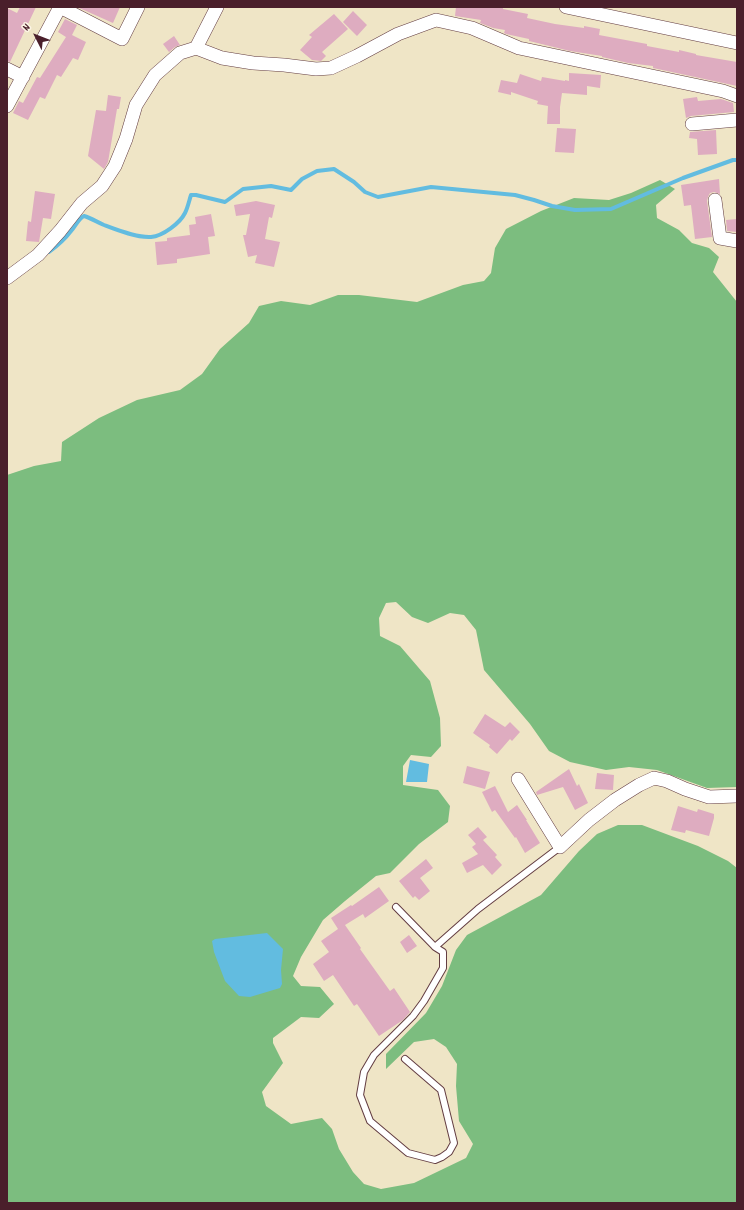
<!DOCTYPE html>
<style>
body{margin:0}
#map{position:relative;width:744px;height:1210px;overflow:hidden;background:#efe5c6;font-family:Dekko,sans-serif}
canvas{display:block}
.frame{position:absolute;inset:0;border:8px solid #4a1f2b;pointer-events:none}
.north{position:absolute;left:16px;top:16px;width:40px;height:40px;-webkit-text-stroke:3px #fcf5e5;paint-order:stroke;rotate:312deg;font-size:11px;font-weight:700;line-height:16px;text-align:center;color:#4a1f2b}
.north::after{content:'';display:block;margin:auto;width:14px;height:18px;background:#4a1f2b;clip-path:polygon(50% 0,100% 100%,50% 72%,0 100%)}
</style>
<div id="map">
<canvas width="744" height="1210"></canvas>
<div class="frame"></div>
<div class="north">N</div>
</div>
<script>
const ctx = document.querySelector('canvas').getContext('2d');
ctx.lineJoin = 'round';
function paint(path, color) { ctx.fillStyle = color; ctx.fill(path, 'evenodd'); }
function stroke(path, color, width, dash) { ctx.strokeStyle = color; ctx.lineWidth = width; ctx.lineCap = dash ? 'butt' : 'round'; ctx.setLineDash(dash || []); ctx.stroke(path); }
const forest = new Path2D(`
 M 660,180 L 675,189 L 656,205 L 657,218 L 679,230 L 692,243 L 709,248 L 719,257 L 713,272 L 737,302 L 737,787 L 707,788 L 657,770 L 629,767 L 606,770 L 570,762 L 549,751 L 530,724 L 484,670 L 476,630 L 464,615 L 450,613 L 428,623 L 412,617 L 396,602 L 386,603 L 379,618 L 380,636 L 400,646 L 430,681 L 440,718 L 441,746 L 431,757 L 411,755 L 403,766 L 403,785 L 438,790 L 450,806 L 448,822 L 419,844 L 390,873 L 376,876 L 345,901 L 323,920 L 301,957 L 293,976 L 301,986 L 320,987 L 334,1004 L 319,1018 L 301,1017 L 273,1038 L 273,1043 L 283,1063 L 262,1092 L 266,1106 L 291,1124 L 322,1118 L 332,1129 L 339,1149 L 353,1172 L 364,1184 L 381,1189 L 414,1183 L 466,1158 L 473,1144 L 459,1121 L 456,1086 L 457,1064 L 446,1047 L 434,1039 L 414,1042 L 386,1069 L 386,1054 L 426,1013 L 442,986 L 456,950 L 467,935 L 541,895 L 579,851 L 597,834 L 618,825 L 642,825 L 698,846 L 728,861 L 737,868 L 737,1203 L 7,1203 L 7,475 L 34,466 L 61,461 L 62,442 L 99,418 L 137,400 L 180,390 L 202,374 L 220,349 L 249,323 L 259,306 L 281,301 L 310,305 L 338,295 L 359,295 L 417,302 L 463,285 L 484,281 L 491,273 L 495,248 L 506,229 L 541,211 L 574,198 L 609,200 L 631,193 Z`);
const water = new Path2D(`
 M 410,760 L 429,764 L 427,782 L 406,782 Z
 M 267,933 L 283,949 L 281,970 L 282,984 L 280,988 L 250,997 L 239,996 L 225,981 L 214,952 L 212,941 L 215,939 Z`);
const stream = new Path2D(`
 M 49,252 C 57,246 65,239 71,231 C 76,226 78,219 84,216 C 91,218 97,222 104,225 C 117,230 137,238 151,237 C 163,236 180,223 185,213 C 188,207 189,201 191,195 L 196,195 L 225,202 L 243,189 L 271,186 L 291,190 L 302,179 L 317,171 L 334,169 L 354,182 L 365,192 L 378,197 L 431,187 L 515,195 L 534,200 L 552,206 L 575,210 L 611,209 L 683,178 L 733,160 L 737,160`);
const building = new Path2D(`
 M 20,7 L 36,7 L 10,62 L 7,61 L 7,8 L 17,13 Z
 M 77,7 L 120,7 L 113,23 Z
 M 456,7 L 503,7 L 503,9 L 528,14 L 527,18 L 555,24 L 584,28 L 584,26 L 600,29 L 599,35 L 647,44 L 647,46 L 679,52 L 679,50 L 696,54 L 696,55 L 737,62 L 737,86 L 653,68 L 653,66 L 628,63 L 602,57 L 602,56 L 570,51 L 529,41 L 529,39 L 506,34 L 504,33 L 505,30 L 493,28 L 480,23 L 481,20 L 455,16 Z
 M 353,11 L 367,25 L 357,36 L 343,22 Z
 M 334,14 L 348,29 L 322,52 L 326,56 L 321,61 L 312,60 L 300,50 L 312,37 L 309,35 Z
 M 65,19 L 77,25 L 72,35 L 86,42 L 78,60 L 73,58 L 61,77 L 57,75 L 45,99 L 40,97 L 28,120 L 13,113 L 19,101 L 23,103 L 37,77 L 40,78 L 66,37 L 58,32 Z
 M 174,36 L 180,45 L 175,47 L 169,52 L 163,44 Z
 M 569,73 L 601,75 L 600,88 L 587,86 L 587,95 L 562,93 L 560,107 L 560,124 L 547,124 L 548,106 L 537,104 L 538,101 L 511,92 L 511,95 L 498,92 L 501,80 L 517,83 L 520,74 L 541,81 L 542,77 L 565,81 L 565,80 L 569,81 Z
 M 108,95 L 121,97 L 119,109 L 117,109 L 108,162 L 104,169 L 88,156 L 96,110 L 106,111 Z
 M 697,97 L 698,101 L 721,99 L 733,103 L 734,112 L 691,116 L 686,118 L 683,99 Z
 M 557,128 L 576,129 L 574,153 L 555,152 Z
 M 716,130 L 717,154 L 698,155 L 697,139 L 689,138 L 690,132 Z
 M 719,179 L 720,194 L 714,192 L 710,193 L 708,197 L 707,201 L 712,237 L 695,239 L 691,205 L 684,206 L 681,185 Z
 M 35,191 L 55,194 L 51,219 L 43,218 L 39,242 L 26,241 L 28,221 L 31,222 Z
 M 256,201 L 275,205 L 272,218 L 269,217 L 265,239 L 280,242 L 274,267 L 255,263 L 257,255 L 248,257 L 243,235 L 246,235 L 250,214 L 236,216 L 234,205 Z
 M 211,214 L 215,236 L 208,237 L 210,254 L 177,259 L 177,263 L 157,265 L 155,242 L 167,241 L 167,238 L 190,235 L 189,225 L 196,224 L 195,217 Z
 M 737,219 L 737,232 L 727,231 L 726,220 Z
 M 485,714 L 505,727 L 510,722 L 520,732 L 512,741 L 510,739 L 497,754 L 489,747 L 490,745 L 473,733 Z
 M 467,766 L 490,772 L 485,789 L 463,783 Z
 M 569,769 L 577,786 L 579,784 L 588,803 L 575,810 L 563,787 L 537,795 L 536,792 Z
 M 597,773 L 614,775 L 613,790 L 595,789 Z
 M 495,786 L 508,812 L 517,805 L 527,820 L 526,820 L 540,843 L 525,853 L 516,837 L 515,838 L 495,810 L 492,812 L 482,792 Z
 M 678,806 L 697,812 L 698,809 L 714,814 L 714,818 L 709,836 L 686,830 L 685,833 L 671,830 Z
 M 478,827 L 487,837 L 483,840 L 497,855 L 495,857 L 502,865 L 492,875 L 483,865 L 467,873 L 462,863 L 478,854 L 472,847 L 476,844 L 468,835 Z
 M 426,859 L 433,868 L 420,878 L 430,891 L 419,900 L 415,896 L 413,898 L 399,881 Z
 M 379,887 L 389,901 L 365,918 L 363,914 L 345,925 L 361,948 L 360,949 L 390,991 L 394,988 L 410,1012 L 403,1020 L 379,1036 L 357,1004 L 354,1006 L 333,975 L 324,981 L 313,964 L 329,952 L 321,941 L 338,929 L 331,918 L 351,905 L 352,906 Z
 M 409,935 L 417,946 L 407,953 L 400,942 Z`);
const lane = new Path2D(`
 M 396,907 L 435,947 L 478,909 L 560,847
 M 405,1059 L 441,1090 L 454,1143 L 449,1152 L 442,1157 L 435,1160 L 408,1153 L 370,1121 L 360,1095 L 364,1072 L 374,1055 L 413,1016 L 424,1001 L 443,968 L 443,952 L 435,947`);
const street = new Path2D(`
 M 60,7 L 122,39 L 138,7
 M 566,7 L 737,43
 M 196,48 L 217,7
 M 7,69 L 23,77
 M 7,106 L 60,7
 M 692,124 L 737,120
 M 715,200 L 720,238 L 737,241
 M 7,278 L 38,255 L 60,231 L 82,203 L 102,186 L 115,166 L 126,139 L 136,105 L 155,75 L 180,53 L 196,48 L 222,58 L 253,63 L 284,65 L 316,69 L 331,68 L 357,56 L 398,34 L 436,20 L 472,28 L 519,48 L 723,91 L 737,96
 M 518,779 L 560,847 L 589,820 L 615,800 L 639,785 L 654,778 L 667,781 L 685,789 L 709,797 L 737,796`);
paint(forest, '#7cbd7f');
paint(water, '#62bce0');
stroke(stream, '#62bce0', 4);
paint(building, '#deacc0');
stroke(lane, '#633d42', 8);
stroke(street, '#633d42', 14);
stroke(lane, '#fff', 6);
stroke(street, '#fff', 13);
</script>
